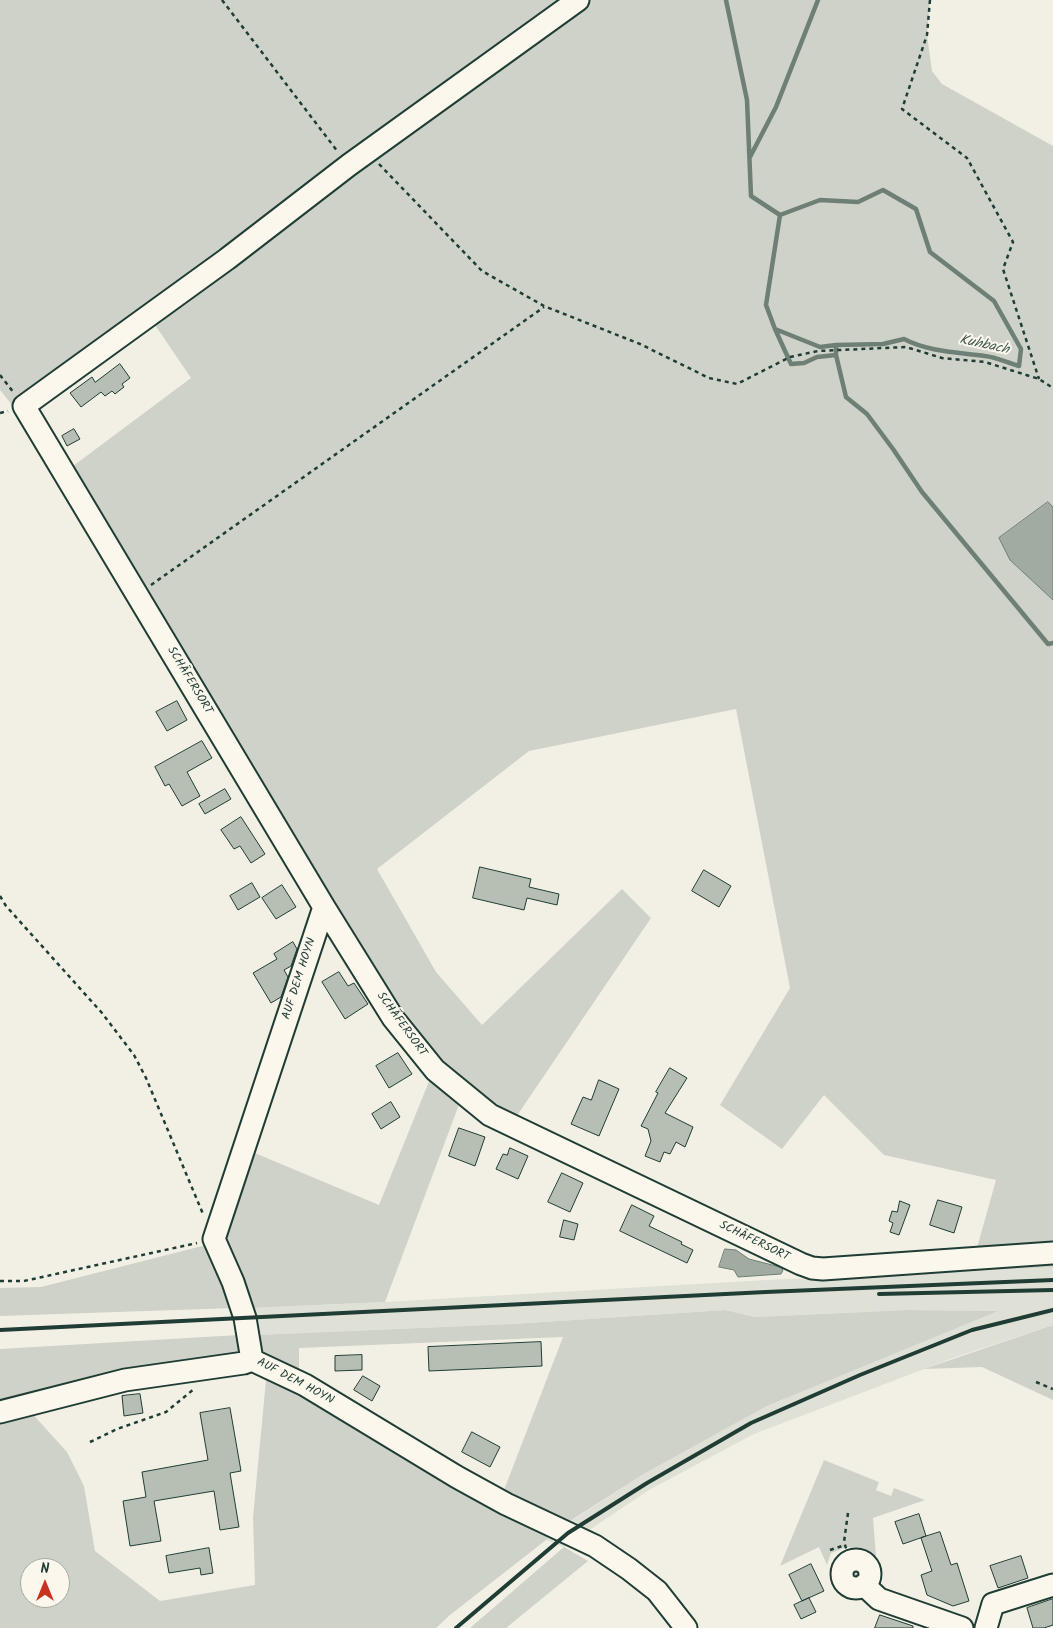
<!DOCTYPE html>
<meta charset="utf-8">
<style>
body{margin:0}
#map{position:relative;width:1053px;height:1628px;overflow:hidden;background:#f2f0e5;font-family:Kalam,sans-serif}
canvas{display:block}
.north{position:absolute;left:20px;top:1558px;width:50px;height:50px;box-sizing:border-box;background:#fbf7ec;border:1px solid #a3ada2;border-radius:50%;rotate:0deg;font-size:14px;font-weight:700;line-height:20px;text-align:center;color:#1f3d34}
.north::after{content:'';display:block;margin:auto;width:18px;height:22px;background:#c8321e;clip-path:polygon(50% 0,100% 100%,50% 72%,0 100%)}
</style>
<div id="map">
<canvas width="1053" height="1628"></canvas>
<div class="north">N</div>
</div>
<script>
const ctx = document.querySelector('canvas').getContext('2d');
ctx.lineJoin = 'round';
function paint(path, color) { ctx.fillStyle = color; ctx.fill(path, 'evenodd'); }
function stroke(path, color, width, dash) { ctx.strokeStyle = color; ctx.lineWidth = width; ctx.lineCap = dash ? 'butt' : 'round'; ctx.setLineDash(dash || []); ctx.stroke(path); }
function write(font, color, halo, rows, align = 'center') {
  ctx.font = font + ' Kalam,sans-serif'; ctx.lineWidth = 4; ctx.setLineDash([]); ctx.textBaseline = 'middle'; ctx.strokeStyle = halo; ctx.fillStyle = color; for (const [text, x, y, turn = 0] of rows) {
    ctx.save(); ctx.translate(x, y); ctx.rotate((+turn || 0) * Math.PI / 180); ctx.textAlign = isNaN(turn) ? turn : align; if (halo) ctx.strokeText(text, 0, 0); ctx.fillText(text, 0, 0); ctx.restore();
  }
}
const built = new Path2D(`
 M 1053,1267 L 1053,1325 L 953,1358 L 754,1434 L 649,1490 L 564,1547 L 546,1540 L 553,1533 L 642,1475 L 767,1406 L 996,1311 L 907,1310 L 755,1317 L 725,1310 L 513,1324 L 256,1335 L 249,1308 L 385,1302 L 766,1280 Z`);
const green = new Path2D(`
 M 0,0 L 930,0 L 927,35 L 932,71 L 942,84 L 1053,146 L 1053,507 L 1048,502 L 1010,560 L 1053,600 L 1053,1247 L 975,1255 L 996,1180 L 884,1155 L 824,1095 L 782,1149 L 720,1105 L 790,988 L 736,709 L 529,751 L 377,869 L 436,972 L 482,1025 L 622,889 L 651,918 L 512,1123 L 438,1062 L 401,1014 L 65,472 L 191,378 L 153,322 L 20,415 L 0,390 Z
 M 430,1079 L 460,1102 L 385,1302 L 249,1308 L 219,1235 L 250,1151 L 379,1205 Z
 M 210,1244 L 235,1308 L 0,1316 L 0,1288 L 41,1287 Z
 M 1053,1257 L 1053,1267 L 972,1271 L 973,1263 Z
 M 725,1310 L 755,1317 L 907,1310 L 998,1311 L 767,1406 L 642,1475 L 567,1523 L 504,1490 L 563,1337 L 299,1348 L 299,1372 L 270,1361 L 259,1351 L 256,1335 L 513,1324 Z
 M 1053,1325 L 1053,1400 L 982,1367 L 924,1369 Z
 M 239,1335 L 244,1361 L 0,1406 L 0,1349 Z
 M 266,1380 L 309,1397 L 553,1533 L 546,1540 L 450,1615 L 436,1628 L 0,1628 L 0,1415 L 28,1409 L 67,1452 L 84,1486 L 95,1551 L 160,1601 L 255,1585 L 253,1517 ZM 30,1568 L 60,1568 L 60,1598 L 30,1598 Z
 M 824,1460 L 879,1482 L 876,1490 L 891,1496 L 894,1488 L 925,1500 L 873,1518 L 876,1556 L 871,1557 L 865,1549 L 847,1547 L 831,1553 L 827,1565 L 819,1547 L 780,1566 Z
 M 564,1547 L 588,1561 L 506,1628 L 470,1628 Z
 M848 1574a8 8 0 1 1 16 0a8 8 0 1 1-16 0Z`);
const water = new Path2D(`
 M 1048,502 L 1053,507 L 1053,600 L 1010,560 L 999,538 Z
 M 725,1249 L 736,1250 L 749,1259 L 780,1267 L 783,1270 L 781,1274 L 738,1277 L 734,1270 L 719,1267 Z`);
const stream = new Path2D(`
 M 726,0 L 747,100 L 751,196 L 780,215 L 820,200 L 858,202 L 883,190 L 916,209 L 930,252 L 994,301 L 1021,349 L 1019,366 C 1008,363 996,357 985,356 C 957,352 929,352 904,339 L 883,344 L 836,345 L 836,355 L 846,397 L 867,414 L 893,449 L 922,492 L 1048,644 L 1053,643
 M 750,157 L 776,107 L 818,0
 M 780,215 L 766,305 L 775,329 L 820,347 L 836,345
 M 775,329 L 791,364 L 804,363 L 817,357 L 836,355`);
const building = new Path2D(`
 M 120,364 L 130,378 L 122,384 L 124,387 L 115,394 L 112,391 L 105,396 L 101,392 L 81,407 L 70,393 L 92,377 L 95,382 Z
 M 74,429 L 80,439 L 67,446 L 62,436 Z
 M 177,701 L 187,720 L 167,731 L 156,712 Z
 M 202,741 L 212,758 L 187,772 L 200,796 L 182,806 L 169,784 L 165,786 L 155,767 Z
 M 225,789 L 231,799 L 205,814 L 199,804 Z
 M 241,817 L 265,854 L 251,863 L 240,846 L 234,849 L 221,830 Z
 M 480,867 L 531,879 L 529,887 L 559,894 L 557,905 L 527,898 L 524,910 L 473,898 Z
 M 704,870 L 731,886 L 719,907 L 692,891 Z
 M 252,883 L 260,897 L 238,910 L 230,896 Z
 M 282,885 L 296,907 L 276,919 L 262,898 Z
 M 293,942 L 297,949 L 291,966 L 284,970 L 288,977 L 281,997 L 271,1003 L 253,973 L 277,959 L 274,954 Z
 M 339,972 L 348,986 L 354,983 L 368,1004 L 345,1019 L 322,982 Z
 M 398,1053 L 412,1074 L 389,1088 L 376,1066 Z
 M 670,1068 L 687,1078 L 665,1113 L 693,1127 L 685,1147 L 676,1142 L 670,1154 L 664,1152 L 660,1162 L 645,1156 L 651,1141 L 648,1129 L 641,1126 L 658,1093 L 656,1092 Z
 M 599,1080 L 619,1089 L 599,1136 L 571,1124 L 583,1097 L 591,1100 Z
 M 391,1102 L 400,1117 L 381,1129 L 372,1114 Z
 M 459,1128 L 485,1137 L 475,1166 L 449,1156 Z
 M 510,1148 L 528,1156 L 518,1179 L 496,1169 L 503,1154 L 507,1155 Z
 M 562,1173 L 583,1183 L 570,1212 L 548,1202 Z
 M 938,1200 L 962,1207 L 954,1233 L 930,1225 Z
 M 900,1201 L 910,1205 L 899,1235 L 890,1232 L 893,1223 L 889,1221 L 892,1211 L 897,1212 Z
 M 632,1205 L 654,1216 L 649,1226 L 682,1242 L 681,1244 L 693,1250 L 687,1263 L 620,1231 Z
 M 564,1220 L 578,1224 L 574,1240 L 560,1237 Z
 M 541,1342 L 542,1366 L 429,1371 L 428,1347 Z
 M 362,1355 L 362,1370 L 335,1371 L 335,1356 Z
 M 363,1376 L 380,1386 L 372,1401 L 354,1390 Z
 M 140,1394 L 143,1413 L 124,1416 L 122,1396 Z
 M 230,1408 L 241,1471 L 230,1473 L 239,1527 L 220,1530 L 214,1491 L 154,1501 L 161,1541 L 130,1546 L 123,1501 L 146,1497 L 142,1472 L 208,1460 L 200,1413 Z
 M 472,1432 L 500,1447 L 490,1467 L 462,1452 Z
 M 919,1514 L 926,1536 L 903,1544 L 895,1522 Z
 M 940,1532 L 951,1565 L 957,1563 L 969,1601 L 953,1606 L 927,1595 L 921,1575 L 932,1571 L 921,1538 Z
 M 209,1548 L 213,1573 L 201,1575 L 200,1568 L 169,1573 L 166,1556 Z
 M 1021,1556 L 1028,1578 L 998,1588 L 990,1566 Z
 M 811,1564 L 824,1591 L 802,1601 L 789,1575 Z
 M 809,1598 L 816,1612 L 801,1619 L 794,1605 Z
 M 1053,1599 L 1053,1625 L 1044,1628 L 1033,1628 L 1027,1608 Z
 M 880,1615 L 913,1626 L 913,1628 L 875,1628 Z`);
const path = new Path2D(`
 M 222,0 L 338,152
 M 930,0 L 927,35 L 902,109 L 967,158 L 1013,242 L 1003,269 L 1039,379
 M 379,164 L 482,271 L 544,306 L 640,344 L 709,378 L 737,384 L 790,357 L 818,351 L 906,347 L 942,358 L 985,362 L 1039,379 L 1053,388
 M 0,375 L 14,393
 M 0,413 L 8,411
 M 151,585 L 544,307
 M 0,896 L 6,906 L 102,1013 L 134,1055 L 146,1078 L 203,1214
 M 0,1281 L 24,1281 L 197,1243
 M 1036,1382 L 1053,1389
 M 90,1442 L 117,1429 L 166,1412 L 194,1389
 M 848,1513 L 844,1542 L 850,1560
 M 830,1550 L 845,1545`);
const minor = new Path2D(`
 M 578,0 L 349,165 L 227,259 L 24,406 L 324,907 L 393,1018 L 435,1070 L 490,1115 L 801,1264 L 812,1268 L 823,1269 L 1053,1253
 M 252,1360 L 305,1385 L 457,1477 L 506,1504 L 595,1546 L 629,1569 L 657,1591 L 686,1628
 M 252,1360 L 245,1318 L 233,1282 L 214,1239 L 324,907
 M 0,1412 L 125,1380 L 244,1363 L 252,1360
 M842 1574a14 14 0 1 1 28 0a14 14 0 1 1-28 0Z
 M 864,1585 L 879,1599 L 962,1628
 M 986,1628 L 993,1604 L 1053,1585`);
const rail = new Path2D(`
 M 879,1294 L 1053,1290
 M 0,1330 L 766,1292 L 1053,1280
 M 456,1628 L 568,1533 L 647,1483 L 751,1423 L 860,1375 L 972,1330 L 1053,1310`);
const streetNames = [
 ["SCHÄFERSORT",189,681,59],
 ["AUF DEM HOYN",300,979,-72],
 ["SCHÄFERSORT",401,1025,54],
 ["SCHÄFERSORT",754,1242,26],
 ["AUF DEM HOYN",295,1382,28]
];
const waterNames = [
 ["Kuhbach",984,346,12]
];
paint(built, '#e0e1d6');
paint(green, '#cfd2c8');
paint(water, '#a2aba1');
stroke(water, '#6e7f75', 1);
stroke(stream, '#6e7f75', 4.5);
paint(building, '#b7beb3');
stroke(building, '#1f3d34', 1);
stroke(minor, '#1f3d34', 25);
stroke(path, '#1f3d34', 2.5, [4, 4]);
stroke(minor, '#fbf7ec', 21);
stroke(rail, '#1f3d34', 4);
write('12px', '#1f3d34', '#fbf7ec', streetNames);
write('italic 14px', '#465e55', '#fbf7ec', waterNames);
</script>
